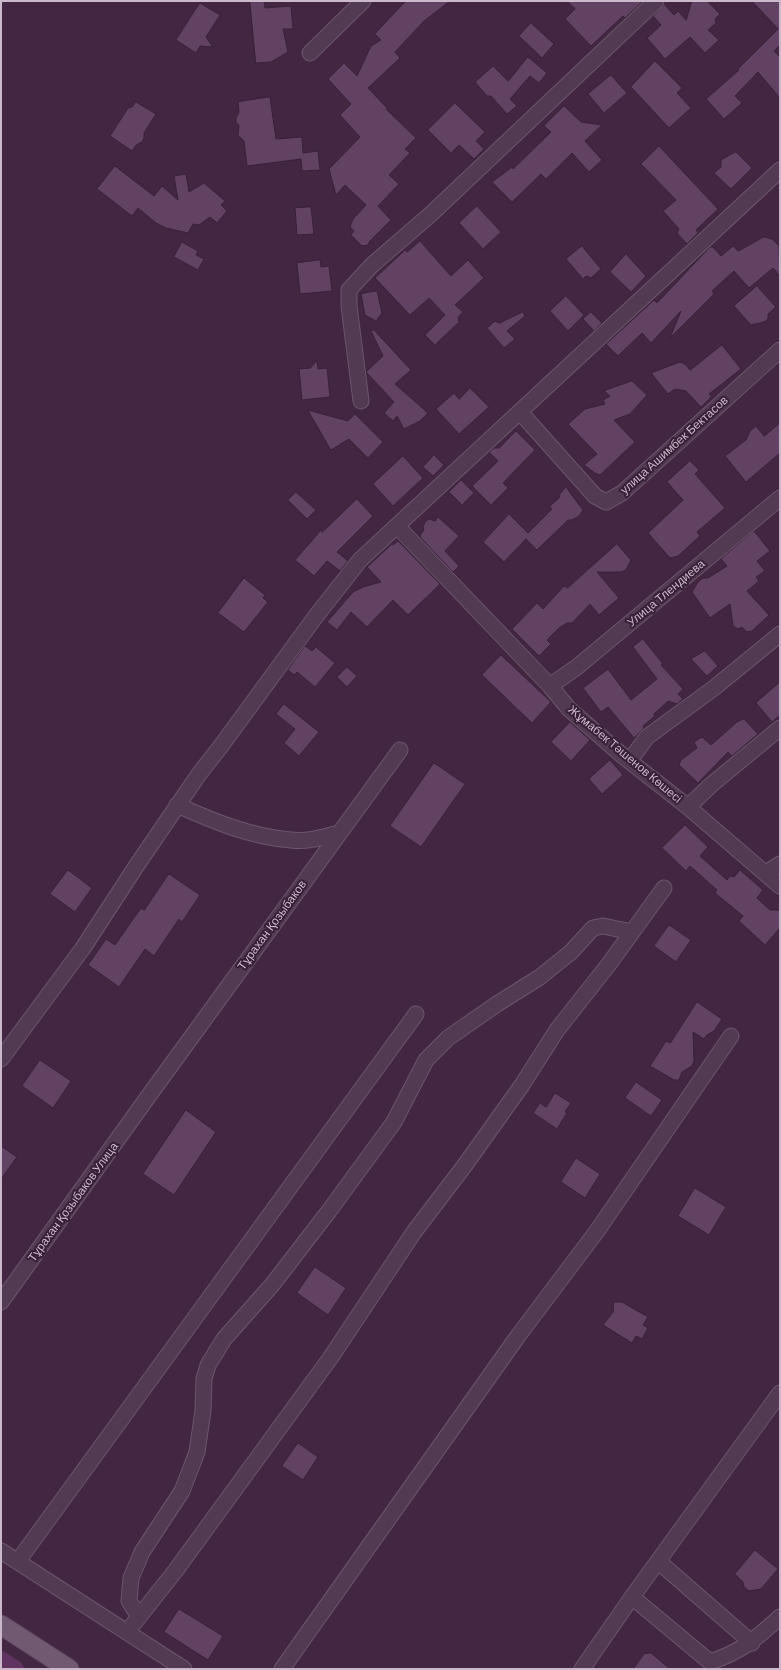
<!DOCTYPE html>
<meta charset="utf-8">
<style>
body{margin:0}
#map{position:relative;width:781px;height:1670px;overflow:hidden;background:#422642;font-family:Barlow,sans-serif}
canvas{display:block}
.frame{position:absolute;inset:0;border:2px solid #ccb8cb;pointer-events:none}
</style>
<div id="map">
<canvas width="781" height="1670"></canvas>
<div class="frame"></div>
</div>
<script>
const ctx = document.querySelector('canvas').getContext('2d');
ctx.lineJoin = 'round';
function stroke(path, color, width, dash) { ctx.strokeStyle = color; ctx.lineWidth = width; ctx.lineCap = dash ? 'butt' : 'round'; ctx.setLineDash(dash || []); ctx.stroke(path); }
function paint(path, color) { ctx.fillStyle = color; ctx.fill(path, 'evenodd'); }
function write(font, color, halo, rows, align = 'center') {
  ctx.font = font + ' Barlow,sans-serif'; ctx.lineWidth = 4; ctx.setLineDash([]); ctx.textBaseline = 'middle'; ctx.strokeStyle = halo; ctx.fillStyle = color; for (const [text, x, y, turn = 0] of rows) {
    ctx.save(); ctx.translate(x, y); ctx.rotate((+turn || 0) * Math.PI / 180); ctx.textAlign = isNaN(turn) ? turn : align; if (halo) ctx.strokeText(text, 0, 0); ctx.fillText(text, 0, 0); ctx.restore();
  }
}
const canal = new Path2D(`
 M 1,1659 L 16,1669`);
const building = new Path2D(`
 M 250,1 L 264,1 L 265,8 L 291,6 L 293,29 L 283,29 L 288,52 L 271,62 L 256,63 Z
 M 406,1 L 450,1 L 424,21 L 395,52 L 400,58 L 368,88 L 387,108 L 386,109 L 416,138 L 405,149 L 410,153 L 389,175 L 399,184 L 378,206 L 391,220 L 370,241 L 368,245 L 362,246 L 351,235 L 354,231 L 350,227 L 353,219 L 366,205 L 345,185 L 336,195 L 329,169 L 360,137 L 340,115 L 351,104 L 328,79 L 344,63 L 357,76 L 371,46 L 381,40 L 375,34 Z
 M 567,1 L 643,1 L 625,18 L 623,16 L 591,46 L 565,19 L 575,9 Z
 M 692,1 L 707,1 L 720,14 L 715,19 L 716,23 L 708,30 L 719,40 L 705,53 L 690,37 L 665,59 L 647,38 L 661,25 L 653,16 L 664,4 L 674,15 L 678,11 L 686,20 Z
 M 752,1 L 780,1 L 780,45 L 774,51 L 780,57 L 780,98 L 758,72 L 735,96 L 742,103 L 724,119 L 706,99 L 739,70 L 738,69 L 778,29 Z
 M 200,3 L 220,15 L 206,37 L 213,47 L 200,46 L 196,53 L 176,40 Z
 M 531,23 L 554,44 L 542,58 L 519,36 Z
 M 528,57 L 547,73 L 539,83 L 530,76 L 510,99 L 517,106 L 507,114 L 491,96 L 487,96 L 475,82 L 493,66 L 508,81 Z
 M 655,61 L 682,88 L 677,93 L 691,108 L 669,128 L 631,87 Z
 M 611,75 L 627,93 L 604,113 L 588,94 Z
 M 270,97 L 276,139 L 302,137 L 303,153 L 318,151 L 320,170 L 302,171 L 301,159 L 247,166 L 244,141 L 238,135 L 239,125 L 236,123 L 236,118 L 239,112 L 238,102 Z
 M 136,102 L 156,114 L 144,133 L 144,138 L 142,142 L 136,145 L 132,151 L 110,136 L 128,108 L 132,107 Z
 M 455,103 L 485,132 L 476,141 L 484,149 L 474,159 L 459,145 L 451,153 L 428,130 Z
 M 564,106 L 581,122 L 602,125 L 585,141 L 602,160 L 589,172 L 572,153 L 546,179 L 541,174 L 512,202 L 492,182 L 512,167 L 513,169 L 551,132 L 544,126 Z
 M 659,146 L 718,209 L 696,230 L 698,233 L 687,244 L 677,233 L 679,229 L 663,211 L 676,200 L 641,164 Z
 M 736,152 L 752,168 L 731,189 L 714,173 L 721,167 L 721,160 Z
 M 115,166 L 154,196 L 162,186 L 178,200 L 174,176 L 186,174 L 189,192 L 204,183 L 225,201 L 221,205 L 227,211 L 217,223 L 210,217 L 199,225 L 193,224 L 188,233 L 166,228 L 156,223 L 138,208 L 132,216 L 97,189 Z
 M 477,206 L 501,232 L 483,249 L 459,223 Z
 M 311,207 L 314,234 L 297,235 L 295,208 Z
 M 764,237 L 772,239 L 779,246 L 780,276 L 773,268 L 749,288 L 734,271 L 712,291 L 714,294 L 670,338 L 681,311 L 651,343 L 642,333 L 618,356 L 606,344 L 654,300 L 657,303 L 710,247 L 713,247 L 721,256 L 733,246 L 738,251 Z
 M 420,241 L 451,276 L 468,260 L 484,278 L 455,305 L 463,312 L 458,317 L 459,322 L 435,345 L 425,335 L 445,315 L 429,298 L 410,315 L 375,278 L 405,250 L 407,252 Z
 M 182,242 L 198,251 L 196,255 L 204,259 L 198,270 L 174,257 Z
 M 582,246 L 601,269 L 591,278 L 586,276 L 583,279 L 566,259 Z
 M 626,254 L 646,276 L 631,292 L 610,272 Z
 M 320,260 L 321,267 L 329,266 L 332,291 L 300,294 L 297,263 Z
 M 757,286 L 776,307 L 768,314 L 768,319 L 764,322 L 751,325 L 734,306 Z
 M 377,291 L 382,313 L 376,321 L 365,315 L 361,294 Z
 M 566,296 L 584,315 L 568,331 L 550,311 Z
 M 523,312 L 525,316 L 507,331 L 515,339 L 504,348 L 487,328 L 495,321 L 499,323 Z
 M 591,312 L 602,323 L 594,331 L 583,319 Z
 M 374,330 L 411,370 L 395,384 L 428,413 L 420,421 L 404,429 L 397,416 L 393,421 L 384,413 L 394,402 L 366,372 L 383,356 L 371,331 Z
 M 722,345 L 741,369 L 709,394 L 712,396 L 701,407 L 686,391 L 675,389 L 668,394 L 651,373 L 680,362 L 685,364 L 690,370 Z
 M 317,361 L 318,369 L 327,368 L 330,397 L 302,400 L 299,369 L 310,368 Z
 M 632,381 L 647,395 L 630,414 L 614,420 L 635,442 L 600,475 L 595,473 L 584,465 L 597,454 L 568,424 L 585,409 L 605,404 L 603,400 L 610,396 L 604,391 Z
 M 470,388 L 489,407 L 459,434 L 436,409 L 454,393 L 459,399 Z
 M 308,410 L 348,421 L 355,414 L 383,442 L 368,458 L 349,439 L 331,450 Z
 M 780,423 L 780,453 L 746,482 L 725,456 L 746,440 L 750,431 L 756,426 L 764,436 Z
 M 516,431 L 535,450 L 503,483 L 508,488 L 491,505 L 472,486 L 498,461 L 489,452 L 494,448 L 499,448 Z
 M 434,455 L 444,465 L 433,476 L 423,467 Z
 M 403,456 L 423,478 L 393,506 L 373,484 Z
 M 690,461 L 699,470 L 695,474 L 725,508 L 697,532 L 700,536 L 678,556 L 670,558 L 648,533 L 683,500 L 667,482 Z
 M 461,480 L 474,493 L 462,505 L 449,492 Z
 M 566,487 L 583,510 L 579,516 L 572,520 L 568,520 L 537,550 L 526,539 L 504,562 L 483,542 L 509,514 L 528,533 L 552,509 L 549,507 L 559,498 L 560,494 Z
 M 296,492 L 316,510 L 307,519 L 288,500 Z
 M 357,499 L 373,516 L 337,552 L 348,561 L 340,571 L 327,561 L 314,576 L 295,560 L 321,530 L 322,532 Z
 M 438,517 L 459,536 L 445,551 L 459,566 L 453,572 L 421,538 L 420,535 L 424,530 L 423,527 L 425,522 L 429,519 L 435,521 Z
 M 754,531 L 770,551 L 757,561 L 765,571 L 756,577 L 759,581 L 747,591 L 769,615 L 752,631 L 747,632 L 742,627 L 738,629 L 733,626 L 730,604 L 710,618 L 692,592 L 698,582 L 703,578 L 708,578 L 727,566 L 721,559 Z
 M 398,541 L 440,584 L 408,615 L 393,600 L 367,627 L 351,612 L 337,630 L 327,622 L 353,592 L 363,587 L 381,582 L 367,567 L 392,544 L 393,545 Z
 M 617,544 L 631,560 L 626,570 L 621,572 L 597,572 L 619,598 L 599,615 L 590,604 L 572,623 L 567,623 L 559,628 L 547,640 L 551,644 L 539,656 L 512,629 L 537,603 L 543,609 L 564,586 L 567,588 Z
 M 244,578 L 265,595 L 263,598 L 268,602 L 244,632 L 218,613 Z
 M 643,639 L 663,664 L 661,665 L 683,689 L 678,694 L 683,699 L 677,704 L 668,701 L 654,714 L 655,716 L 643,726 L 644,728 L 634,738 L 608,707 L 601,712 L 583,688 L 608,669 L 631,700 L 657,679 L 633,647 Z
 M 305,646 L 312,651 L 316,647 L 335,663 L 315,687 L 297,672 L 294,675 L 288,670 Z
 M 705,651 L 718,666 L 707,676 L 691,659 Z
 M 501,655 L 551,702 L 532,723 L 482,675 Z
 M 347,667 L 357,676 L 347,687 L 337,677 Z
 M 780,682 L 780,715 L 772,722 L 756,703 Z
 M 284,704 L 319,732 L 299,756 L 284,743 L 295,729 L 276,714 Z
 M 744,719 L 758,734 L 732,756 L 728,752 L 698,783 L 679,765 L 681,760 L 697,748 L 694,742 L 702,737 L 711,745 L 737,722 Z
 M 570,722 L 590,740 L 571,761 L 551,742 Z
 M 610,760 L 623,775 L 602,794 L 589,779 Z
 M 434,763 L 465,784 L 421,847 L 390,826 Z
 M 685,825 L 708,847 L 700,856 L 727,880 L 730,876 L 734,877 L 740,870 L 763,890 L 757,898 L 770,910 L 780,910 L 780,928 L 765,945 L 739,921 L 743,916 L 715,893 L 717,890 L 690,866 L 686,871 L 662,848 Z
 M 68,870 L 92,888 L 75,912 L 50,894 Z
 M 169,874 L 200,895 L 182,922 L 179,919 L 154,956 L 145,949 L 119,987 L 88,965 L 106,939 L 115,945 L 141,908 L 144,910 Z
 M 669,925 L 691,940 L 676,962 L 654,946 Z
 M 697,1002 L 722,1019 L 714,1031 L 707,1035 L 704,1039 L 693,1032 L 694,1061 L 692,1066 L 682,1072 L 679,1080 L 674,1080 L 650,1066 L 666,1041 L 670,1043 Z
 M 40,1060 L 71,1081 L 53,1108 L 22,1086 Z
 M 636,1082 L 662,1100 L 651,1116 L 625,1098 Z
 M 555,1093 L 571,1103 L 565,1112 L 567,1113 L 557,1129 L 533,1113 L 540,1103 L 546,1107 Z
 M 186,1110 L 216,1132 L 174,1195 L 143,1174 Z
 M 1,1146 L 17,1157 L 1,1179 Z
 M 576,1158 L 600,1174 L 585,1198 L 561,1182 Z
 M 695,1188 L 726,1207 L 709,1235 L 678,1216 Z
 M 315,1267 L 346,1288 L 328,1315 L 297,1293 Z
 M 614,1302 L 622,1302 L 648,1317 L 643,1325 L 648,1328 L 642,1339 L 636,1336 L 632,1343 L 603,1325 L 613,1312 Z
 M 298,1443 L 318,1457 L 303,1480 L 282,1466 Z
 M 755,1550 L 778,1569 L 761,1589 L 749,1591 L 744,1587 L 743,1582 L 735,1574 Z
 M 179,1609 L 223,1636 L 208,1660 L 164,1632 Z
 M 651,1653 L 670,1669 L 633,1669 L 644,1654 Z`);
const minor = new Path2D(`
 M 310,53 L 363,1
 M 361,401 L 349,306 L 349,290 L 372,265 L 431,214 L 656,1
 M 520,412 L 595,496 L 606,502 L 622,493 L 780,350
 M 397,526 L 550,686 L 569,709 L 623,756 L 688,807 L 780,886
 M 550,686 L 577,667 L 780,498
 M 630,760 L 647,737 L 714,688 L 780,634
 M 177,805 C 213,821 251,837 291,840 C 307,842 324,837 339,833
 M 688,807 L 711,785 L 780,728
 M 766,873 L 780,864
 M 1,1059 L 83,948 L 137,865 L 199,774 L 221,746 L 316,616 L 360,560 L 780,170
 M 1,1302 L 145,1101 L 400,750
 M 1,1551 L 184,1669
 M 18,1561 L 416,1014
 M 659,1562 L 752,1643
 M 632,1597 L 710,1662 C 743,1651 755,1639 780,1617
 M 139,1617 L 129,1601 L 131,1578 L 142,1552 L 182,1491 L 197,1452 L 203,1411 L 204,1379 L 208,1365 L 224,1339 L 272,1285 L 329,1211 L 394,1122 L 426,1060 L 448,1038 L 497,1004 L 540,977 L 571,952 L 593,928 L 603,926 L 632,932
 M 127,1632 L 176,1570 L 331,1357 L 414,1232 L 465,1165 L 522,1085 L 557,1030 L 609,964 L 664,888
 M 282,1669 L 518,1336 L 597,1231 L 731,1036
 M 582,1669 L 632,1597 L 780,1393`);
const major = new Path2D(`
 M 1,1625 L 69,1669`);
const streetNames = [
 ["улица Ашимбек Бектасов",674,445,-42],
 ["Улица Тлендиева",666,593,-40],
 ["Жұмабек Тәшенов Көшесі",625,754,40],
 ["Тұрахан Қозыбаков",272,925,-54],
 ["Тұрахан Қозыбаков Улица",73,1202,-54]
];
stroke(canal, '#603361', 16);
paint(building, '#624262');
stroke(building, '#392139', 1);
stroke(minor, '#6c566c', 17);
stroke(major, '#5b445b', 21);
stroke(minor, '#523b52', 15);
stroke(major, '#715972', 19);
write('12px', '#ccb8cb', '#371f37', streetNames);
</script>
